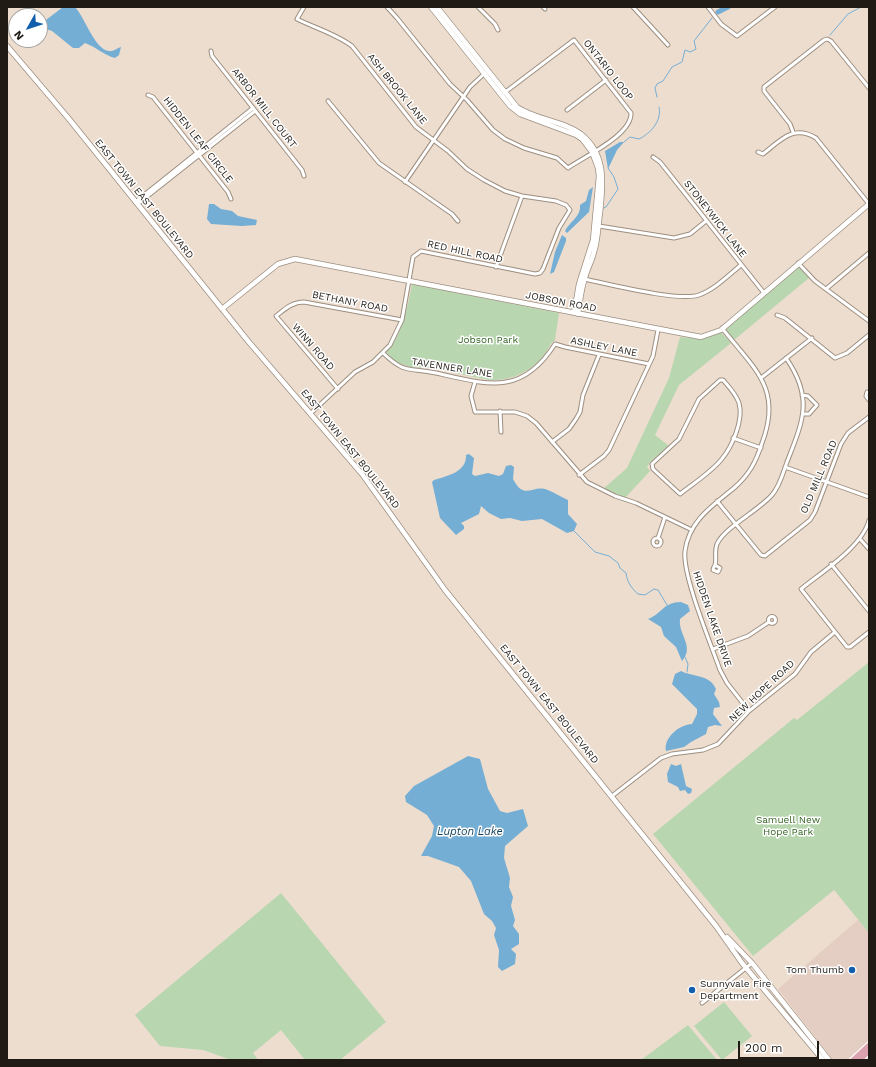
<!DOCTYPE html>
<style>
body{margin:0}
#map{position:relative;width:876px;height:1067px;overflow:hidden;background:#edddce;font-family:"Work Sans",sans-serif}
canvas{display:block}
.frame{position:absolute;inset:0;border:8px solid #201b15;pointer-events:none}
.north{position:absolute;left:8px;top:8px;width:40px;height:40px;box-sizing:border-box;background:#fff;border:1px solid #a6a4a1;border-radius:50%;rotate:231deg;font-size:11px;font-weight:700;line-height:16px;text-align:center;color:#201b15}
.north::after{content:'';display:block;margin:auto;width:14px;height:18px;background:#115ead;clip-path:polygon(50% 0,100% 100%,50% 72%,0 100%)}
.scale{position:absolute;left:738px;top:1041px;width:81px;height:18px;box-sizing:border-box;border:2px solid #201b15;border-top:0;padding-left:5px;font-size:12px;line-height:14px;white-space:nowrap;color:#201b15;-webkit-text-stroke:3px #fff;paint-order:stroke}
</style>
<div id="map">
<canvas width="876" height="1067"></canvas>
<div class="frame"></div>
<div class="north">N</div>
<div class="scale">200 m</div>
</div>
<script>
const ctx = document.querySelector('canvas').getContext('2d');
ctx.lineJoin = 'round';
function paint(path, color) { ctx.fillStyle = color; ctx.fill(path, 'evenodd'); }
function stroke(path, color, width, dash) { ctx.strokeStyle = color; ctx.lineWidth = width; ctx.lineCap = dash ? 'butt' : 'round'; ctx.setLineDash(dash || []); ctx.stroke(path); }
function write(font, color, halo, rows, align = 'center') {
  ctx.font = font + ' "Work Sans",sans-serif'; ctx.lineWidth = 3; ctx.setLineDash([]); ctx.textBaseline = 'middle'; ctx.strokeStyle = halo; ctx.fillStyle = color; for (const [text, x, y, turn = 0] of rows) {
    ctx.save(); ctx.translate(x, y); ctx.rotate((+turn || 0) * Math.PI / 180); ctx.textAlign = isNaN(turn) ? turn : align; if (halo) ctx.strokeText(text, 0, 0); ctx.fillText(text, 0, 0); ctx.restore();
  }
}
const commercial = new Path2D(`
 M 858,920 L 869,933 L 869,1040 L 847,1060 L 833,1060 L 778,989 Z`);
const green = new Path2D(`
 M 798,266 L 809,278 L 734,340 L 724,328 Z
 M 412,284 L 559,313 L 555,340 C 550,343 548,350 544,355 C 531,372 511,381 489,380 L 430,368 L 410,367 L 396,362 L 386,352 C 403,333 407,309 412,284 Z
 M 720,331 L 731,343 L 679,385 L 655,435 L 669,446 L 650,462 L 647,467 L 650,471 L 625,498 L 603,489 L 627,468 L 669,378 L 680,337 L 704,339 Z
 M 869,662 L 869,933 L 834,890 L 753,956 L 653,834 L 794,718 L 797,720 Z
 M 281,893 L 386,1022 L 340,1060 L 305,1060 L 281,1030 L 253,1053 L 258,1060 L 231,1060 L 203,1050 L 160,1046 L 135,1015 Z
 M 724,1002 L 752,1036 L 722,1060 L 694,1026 Z
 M 688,1025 L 717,1060 L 641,1060 Z`);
const water = new Path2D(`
 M 63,7 L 75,7 C 84,16 95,50 109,51 C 113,52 117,48 121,47 L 119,55 L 115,58 C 104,55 96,47 85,43 L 79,48 L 73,48 L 52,31 L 43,28 L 42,23 Z
 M 620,142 L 624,142 L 617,150 L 608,169 L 605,151 Z
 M 593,187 L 589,212 L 567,233 L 565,231 C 570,221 581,217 580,205 L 586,201 L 589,190 Z
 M 209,204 L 214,204 L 221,209 L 232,211 L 238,216 L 257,220 L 256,225 L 242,226 L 211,224 L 207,219 Z
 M 562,235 L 566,238 L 566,241 L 554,272 L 550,274 L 555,252 Z
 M 469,454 L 474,458 L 472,474 L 475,476 L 488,473 L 499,476 L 503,474 L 506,466 L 511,465 L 514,467 L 513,479 C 524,500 531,486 545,489 C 552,491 561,497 568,500 L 568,514 L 577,524 L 574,531 L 567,533 L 542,519 L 522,521 L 510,518 L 501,519 L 489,513 L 481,506 L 479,514 L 461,523 L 464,526 L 464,529 L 456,535 L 440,518 L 432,482 L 434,480 C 447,476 467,472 466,455 Z
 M 681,602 L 688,605 L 690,611 L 680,619 C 678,635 695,646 682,661 L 676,647 L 664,636 L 661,627 L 648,619 C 662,614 663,602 681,602 Z
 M 681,671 C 692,677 710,674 716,689 L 714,694 L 719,702 L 720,707 L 714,708 L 713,714 L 722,726 L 715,725 L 708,727 L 706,734 L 691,742 L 684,747 L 666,751 C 663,738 680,724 692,724 L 697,714 L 697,709 L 672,684 L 675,674 Z
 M 468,756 L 480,759 L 488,789 L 500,811 L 507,813 L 523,809 L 528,826 L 505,846 L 504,858 L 510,878 L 509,887 L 513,897 L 511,906 L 515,920 L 513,926 L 519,934 L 519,944 L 511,949 L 516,954 L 515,964 L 502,971 L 498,967 L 499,950 L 494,935 L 496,928 L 492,921 L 484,914 L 471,881 L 459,867 L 428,856 L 421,856 L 432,836 L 434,826 L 427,815 L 406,802 L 405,796 L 414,786 Z
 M 671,764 L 676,766 L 681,764 L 686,786 L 692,789 L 691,793 L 688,794 L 685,790 L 680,791 L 678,787 L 668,782 L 667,774 Z`);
const stream = new Path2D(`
 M 830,35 L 848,14 L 861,7
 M 657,97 L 655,88 L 657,84 L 663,81 L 672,67 L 682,62 L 685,50 L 690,52 L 696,49 L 694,41 L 712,18
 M 624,142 L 630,137 L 639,139 C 651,133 662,121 659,107
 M 604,208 L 606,207 L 618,189 L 614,177 L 608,168
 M 574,531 L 595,552 L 609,556 L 618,563 L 620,568 L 626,573 C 627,582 632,589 638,594 L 645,595 L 654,589 L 658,590 L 667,605
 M 685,657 L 688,664 L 687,672`);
const river = new Path2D(`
 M 718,12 L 728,7`);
const street = new Path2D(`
 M 304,7 L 297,19 C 315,28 336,34 352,46 L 416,127 L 448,151 L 467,169 L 484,180 L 505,191 L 522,196 L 556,201 L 566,205 L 570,210 L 559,228 L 543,269 L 540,273 L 535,274 L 421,251 L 413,257 L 402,320 L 390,345 L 373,362 L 355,372 L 311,413
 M 387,7 L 397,18 L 450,84 L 467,100 L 493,130 L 505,139 L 524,148 L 557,158 L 568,168 C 585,156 632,135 631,113 L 574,40 L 504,93
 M 478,7 L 495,24 L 498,30
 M 543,7 L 545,9
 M 633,7 L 668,45
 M 708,7 L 721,24 L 737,36 L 775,7
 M 211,51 L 212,56 L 302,170 L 304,176
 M 148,95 L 153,97 L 228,192 L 231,199
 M 328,101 L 379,163 L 452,214 L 458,221
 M 567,110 L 606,80
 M 793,132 L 790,124 L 764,91 L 764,87 L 824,40 L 827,39 L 831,41 L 869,88
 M 758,152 L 763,154 C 780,141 793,124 816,138 L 869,204
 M 653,157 L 660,162 L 764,293
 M 405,182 L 470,87 L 485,73
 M 136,203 L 138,200 L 253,108
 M 136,203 L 140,202 L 255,111
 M 599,226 L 674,238 L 690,234 L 706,221
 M 798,263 L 815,281 L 869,321
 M 496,267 L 522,196
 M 584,279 C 609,284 678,302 699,295 C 714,290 729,275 741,265
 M 826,289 L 869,253
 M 777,315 L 785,318 L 835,358 L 847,353 L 869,335
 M 722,328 C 754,369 783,388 762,443 C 756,462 749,475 734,488 C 712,506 689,521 685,551 C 682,575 711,644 720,670 L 727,683 L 749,711
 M 383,353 C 406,375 409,367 436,373 C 489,385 522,396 555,344 L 565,347 L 649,364
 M 761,378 L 812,338
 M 720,380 L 723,380 C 729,387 736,394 739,403 C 744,420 732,447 721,460 C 710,473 694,483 680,494 L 653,469 L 652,464 L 679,439 L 699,399 Z
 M 475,382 L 471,396 L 475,412 L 515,412 L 527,416 L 536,423 L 587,482 L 615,496 L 636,503 L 692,530
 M 338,389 L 276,316 C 285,309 292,302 304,302 L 402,320
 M 867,392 L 866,396 L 869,400
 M 802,395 L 808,396 L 817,405 L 809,414 L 803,414
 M 500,411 L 501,432
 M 733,438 L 761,448
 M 552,442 L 569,429 L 576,419 L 580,412 L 583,395 L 599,355
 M 785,467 L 869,497
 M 579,475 L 604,456 L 609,450 L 653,356 L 658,330
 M 717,501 L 761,555 L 765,556 L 810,520 L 815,512 L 841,444 L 848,433 L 869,417
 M 869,520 C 863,546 822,572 801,589 L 847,647 L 850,647 L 869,632
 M 658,538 L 665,517
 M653 542a4 4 0 1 1 8 0a4 4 0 1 1-8 0Z
 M 860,539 L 869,549
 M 831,564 L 869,611
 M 715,565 L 720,568 L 718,572 L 713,570 C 713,568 714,567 715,565 C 717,560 714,552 717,544 C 725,527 758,511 772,495 C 780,486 783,473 787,462 C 803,421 814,398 786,358
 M768.5 620a3.5 3.5 0 1 1 7 0a3.5 3.5 0 1 1-7 0Z
 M 713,649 L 748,636 L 769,622
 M 612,796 L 661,758 L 672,754 L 703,750 L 718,744 L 749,711 L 795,674 L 811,652 L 835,632
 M 702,1003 L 752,963`);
const secondary = new Path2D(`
 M 431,7 L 510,106 L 520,114 L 576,135 L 582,139 L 592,152 L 598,168 L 599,176 L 593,240 L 579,284 L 574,313
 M 437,7 L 517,107 C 536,120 562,120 581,134 C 607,155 603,184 600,213 C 598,226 598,240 594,252 C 592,261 587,269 585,278 C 581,289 580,302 578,314
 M 7,46 L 69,119 L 248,341 L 362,474 L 445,590 L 716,926 L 742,963 L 823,1060
 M 222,309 L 278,264 L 295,259 L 701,337 L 721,330 L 869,204
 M 727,937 L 752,963 L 829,1060`);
const primary = new Path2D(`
 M 853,1060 L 869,1045
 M 860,1060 L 869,1051`);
const markers = [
 [852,970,4,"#115ead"],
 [692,990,4,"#115ead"]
];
const streetNames = [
 ["ONTARIO LOOP",608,70,52],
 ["ASH BROOK LANE",397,89,51],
 ["ARBOR MILL COURT",264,108,52],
 ["HIDDEN LEAF CIRCLE",198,140,52],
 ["EAST TOWN EAST BOULEVARD",144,199,51],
 ["STONEYWICK LANE",715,219,52],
 ["RED HILL ROAD",465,252,12],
 ["BETHANY ROAD",350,302,11],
 ["JOBSON ROAD",561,302,11],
 ["WINN ROAD",313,347,49],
 ["ASHLEY LANE",604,347,11],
 ["TAVENNER LANE",452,368,9],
 ["EAST TOWN EAST BOULEVARD",350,449,51],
 ["OLD MILL ROAD",819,477,-67],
 ["HIDDEN LAKE DRIVE",712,619,71],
 ["NEW HOPE ROAD",762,691,-43],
 ["EAST TOWN EAST BOULEVARD",549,704,51]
];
const parkNames = [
 ["Jobson Park",488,340],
 ["Samuell New",788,820],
 ["Hope Park",788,832]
];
const poiNames = [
 ["Tom Thumb",844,970],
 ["Sunnyvale Fire",700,984,"left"],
 ["Department",700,996,"left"]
];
const waterNames = [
 ["Lupton Lake",470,832]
];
paint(commercial, '#e4cdc2');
paint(green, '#b8d6b0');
paint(water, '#75aed4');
stroke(stream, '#75aed4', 1);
stroke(river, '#75aed4', 5);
stroke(street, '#9d8f81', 5);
stroke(secondary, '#9d8f81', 6);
stroke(primary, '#fff', 7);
stroke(street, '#fff', 3);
stroke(secondary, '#fff', 4.5);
stroke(primary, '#dda2af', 5);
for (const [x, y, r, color] of markers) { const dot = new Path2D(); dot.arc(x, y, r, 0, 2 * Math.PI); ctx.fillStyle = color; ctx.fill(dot); stroke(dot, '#fff', 1.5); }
write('10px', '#201b15', '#fff', streetNames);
write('10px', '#346523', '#fff', parkNames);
write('10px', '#201b15', '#fff', poiNames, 'right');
write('italic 11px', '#103f59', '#fff', waterNames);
</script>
